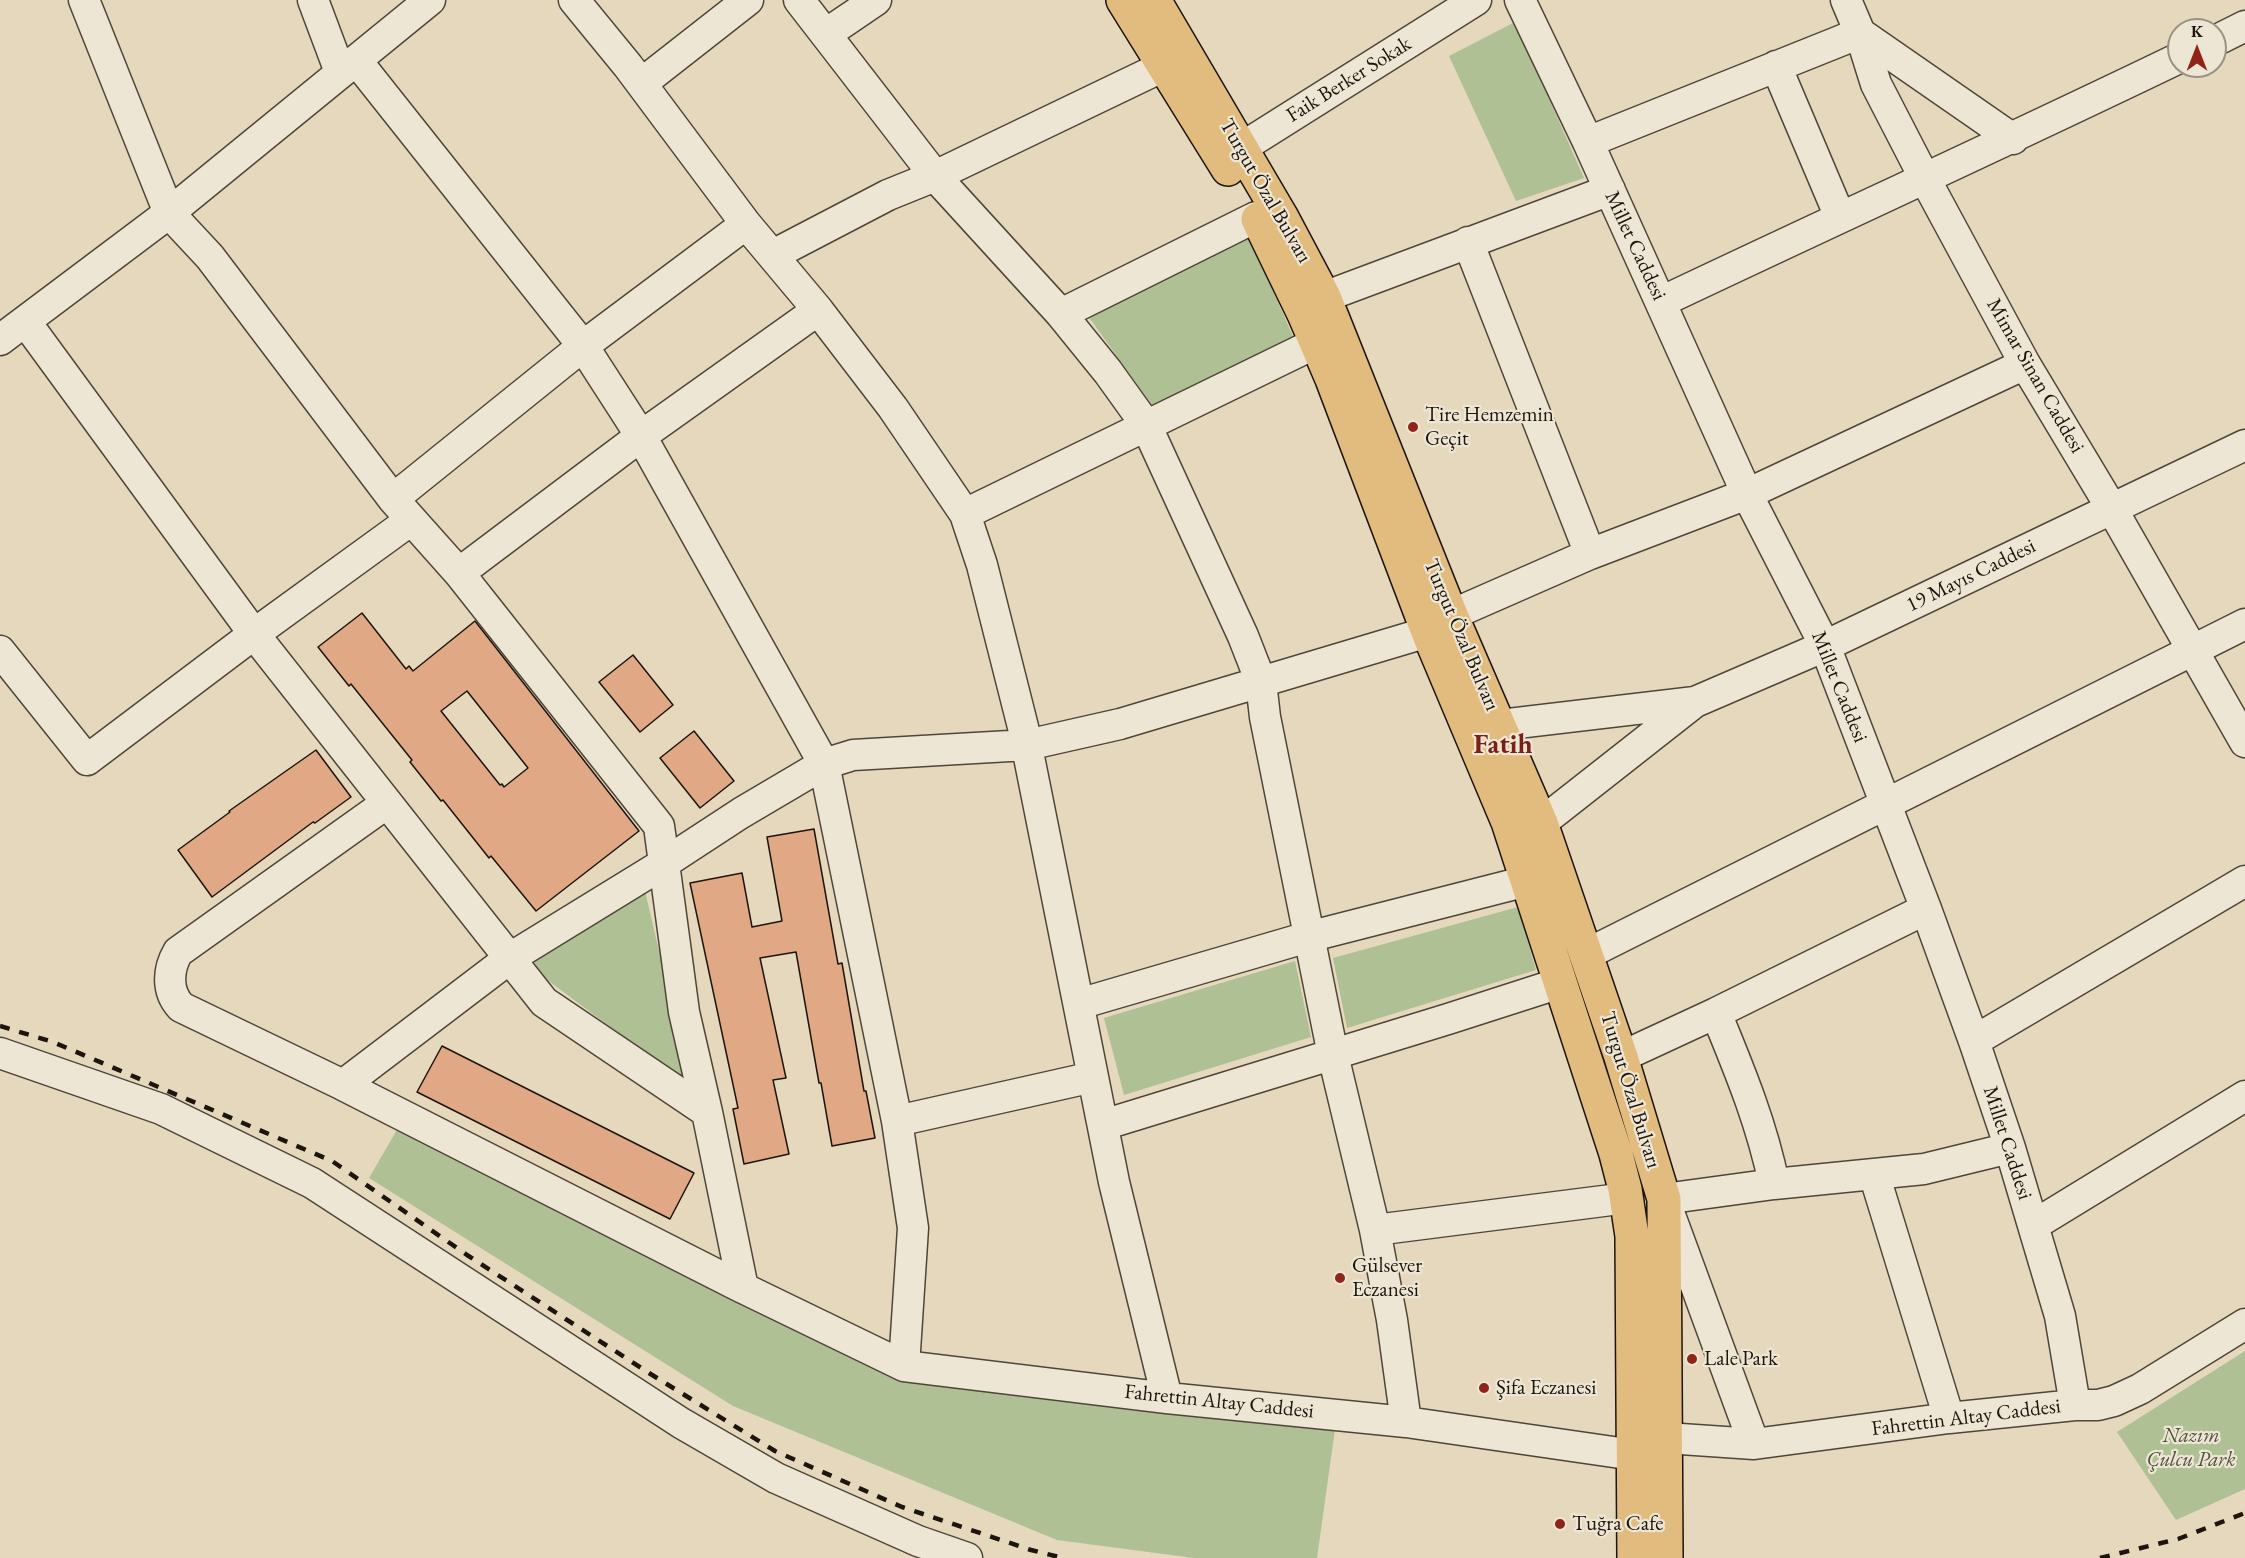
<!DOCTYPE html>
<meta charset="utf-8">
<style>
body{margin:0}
#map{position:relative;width:2245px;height:1558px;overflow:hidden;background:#e5d8bd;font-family:"EB Garamond",serif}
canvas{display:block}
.north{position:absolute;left:2167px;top:18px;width:60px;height:60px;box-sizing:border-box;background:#eee6d4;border:2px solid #9a9284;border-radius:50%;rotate:0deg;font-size:16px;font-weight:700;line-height:24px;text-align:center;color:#1d150d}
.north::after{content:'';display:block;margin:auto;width:21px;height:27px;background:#8f2418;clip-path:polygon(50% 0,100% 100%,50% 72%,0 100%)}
</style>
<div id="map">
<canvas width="2245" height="1558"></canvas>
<div class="north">K</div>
</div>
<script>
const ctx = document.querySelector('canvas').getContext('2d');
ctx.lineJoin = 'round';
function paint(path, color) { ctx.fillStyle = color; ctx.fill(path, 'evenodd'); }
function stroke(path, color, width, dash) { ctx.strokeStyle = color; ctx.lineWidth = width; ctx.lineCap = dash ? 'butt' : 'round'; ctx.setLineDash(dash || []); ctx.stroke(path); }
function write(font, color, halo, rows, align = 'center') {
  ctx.font = font + ' "EB Garamond",serif'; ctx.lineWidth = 4.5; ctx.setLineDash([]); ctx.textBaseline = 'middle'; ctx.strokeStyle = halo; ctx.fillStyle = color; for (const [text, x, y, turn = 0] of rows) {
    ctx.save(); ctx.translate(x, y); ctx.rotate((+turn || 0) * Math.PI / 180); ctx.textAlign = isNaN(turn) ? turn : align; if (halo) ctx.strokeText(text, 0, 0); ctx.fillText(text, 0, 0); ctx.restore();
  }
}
const green = new Path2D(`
 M 1515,22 L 1584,178 L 1516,201 L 1449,56 Z
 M 1250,238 L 1295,341 L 1157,412 L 1088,316 Z
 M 645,891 L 687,1071 L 684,1078 L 676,1076 L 538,973 L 534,960 Z
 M 1518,907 L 1536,970 L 1347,1028 L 1333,958 Z
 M 1295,961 L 1311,1037 L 1124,1095 L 1104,1018 Z
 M 405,1116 L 904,1366 L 1337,1415 L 1317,1558 L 1194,1558 L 1057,1540 L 733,1406 L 369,1178 Z
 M 2245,1351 L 2245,1489 L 2176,1520 L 2117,1432 Z`);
const building = new Path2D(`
 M 362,613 L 406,669 L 409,666 L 413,671 L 475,621 L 639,831 L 536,911 L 491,856 L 489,858 L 443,800 L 441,801 L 410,762 L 412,760 L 351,684 L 349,686 L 318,647 ZM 467,691 L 528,768 L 504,787 L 502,784 L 500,785 L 441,711 Z
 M 633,655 L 673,705 L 640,732 L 599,682 Z
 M 694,731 L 734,781 L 700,808 L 660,758 Z
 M 316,750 L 351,797 L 315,823 L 313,822 L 212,897 L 178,850 L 230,812 L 229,811 Z
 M 814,829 L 838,964 L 842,963 L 864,1091 L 866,1091 L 875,1138 L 832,1146 L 821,1083 L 819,1083 L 796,952 L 760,958 L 786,1078 L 773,1080 L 789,1154 L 744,1164 L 733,1109 L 738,1108 L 690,883 L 742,873 L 752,927 L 782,921 L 767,837 Z
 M 442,1046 L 694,1173 L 670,1219 L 417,1092 Z`);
const minor = new Path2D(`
 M 84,0 L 169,213 L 210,257 L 393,499 L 459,573 L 659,826 L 684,1012 L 707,1112 L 743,1288 L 904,1366 L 1167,1398 L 1406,1422 L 1634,1455
 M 313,0 L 340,72
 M 574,0 L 628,66 L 746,224 L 818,310 L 893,408 L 965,514 L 982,565 L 1023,727 L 1114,1182 L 1167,1398
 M 799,0 L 935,176 L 1061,314 L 1108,372 L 1146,425 L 1243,636 L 1261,682 L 1265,717 L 1333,1055 L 1375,1230 L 1392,1320 L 1406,1422
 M 1520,0 L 1588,142 L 1747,494 L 1825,646 L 1926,909 L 1974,1041 L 2010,1148 L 2060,1316 L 2075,1405
 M 1846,0 L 1860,33 L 1876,84 L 1924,177 L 2025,364 L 2112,509 L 2245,742
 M 826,34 L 876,0
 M 2215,41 L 2245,26
 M 356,60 L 583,346 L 641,436 L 824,764 L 897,1121 L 913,1228 L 904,1366
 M 1776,66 L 1840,217
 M 642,83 L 748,0
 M 1588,142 L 1860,33 L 2013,139
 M 1222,160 L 1476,0
 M 1468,242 L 1590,554
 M 773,255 L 888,195 L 935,176 L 1164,66
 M 1324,297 L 1610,190
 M 1661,302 C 1834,220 2007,141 2179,58
 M 1061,314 L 1256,217
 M 25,321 L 254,634 L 544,1002 L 707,1112
 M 0,340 L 169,213 L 430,0
 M 393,499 L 583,346 L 746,224
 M 965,514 L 1316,343
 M 459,573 L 641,436 L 818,310
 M 1451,615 L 1590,554 L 1747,494 L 2025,364
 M 0,651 L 87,760 L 254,634 L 411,520
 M 1500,725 L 1695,702
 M 1541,823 L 1695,702 L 1825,646 L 2245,445
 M 1585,955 L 2245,624
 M 1079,1004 L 1308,937 L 1527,881
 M 1716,1013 C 1739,1069 1762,1124 1774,1184
 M 1974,1041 L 2245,881
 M 0,1053 L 161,1109 L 312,1183 L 681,1423 L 776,1478 L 918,1541 L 967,1558
 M 1621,1057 L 1716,1013 L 1926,909
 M 343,1085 L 181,1007 C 166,991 168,969 178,952 L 387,803
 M 897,1121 L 1093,1077
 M 1103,1125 L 1448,1019 L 1560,983
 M 1874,1174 L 1949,1418
 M 2034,1225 L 2245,1096
 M 1375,1230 L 1627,1198
 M 743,1288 L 343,1085 L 510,958 L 663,864 L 741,813 L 824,764 L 853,755 L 1027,745 L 1120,724 L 1428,632
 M 1666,1438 L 1754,1444 L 1949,1418 L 2075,1405 L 2098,1405 L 2114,1401 L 2140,1389 L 2245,1324
 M 1754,1444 L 1664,1199 L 1774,1184 L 1924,1169 L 2010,1148`);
const major = new Path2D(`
 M 1123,0 L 1228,169
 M 1154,0 L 1281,216 L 1324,297 L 1451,615 L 1541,823 L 1621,1057 L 1664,1199 L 1666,1558
 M 1258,219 L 1304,314 L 1332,379 L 1428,632 L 1508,822 L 1616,1154 L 1625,1189 L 1632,1236 L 1634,1558`);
const rail = new Path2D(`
 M 0,1026 L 53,1042 L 332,1161 L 467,1255 L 649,1373 L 775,1451 L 902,1507 L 1031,1550 L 1063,1558
 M 2100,1558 L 2178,1539 L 2245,1513`);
const markers = [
 [1413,427,6,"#8f2418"],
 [1340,1278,6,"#8f2418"],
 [1692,1359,6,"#8f2418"],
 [1484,1388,6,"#8f2418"],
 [1560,1524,6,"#8f2418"]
];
const streetNames = [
 ["Faik Berker Sokak",1349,80,-32],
 ["Turgut Özal Bulvarı",1265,191,60],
 ["Millet Caddesi",1635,246,65],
 ["Mimar Sinan Caddesi",2035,376,60],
 ["19 Mayıs Caddesi",1971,576,-26],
 ["Turgut Özal Bulvarı",1461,635,67],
 ["Millet Caddesi",1839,687,68],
 ["Turgut Özal Bulvarı",1630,1090,73],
 ["Millet Caddesi",2007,1143,72],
 ["Fahrettin Altay Caddesi",1219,1402,6],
 ["Fahrettin Altay Caddesi",1966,1418,-7]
];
const poiNames = [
 ["Tire Hemzemin",1425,415],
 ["Geçit",1425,439],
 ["Gülsever",1352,1266],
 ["Eczanesi",1352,1290],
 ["Lale Park",1704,1359],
 ["Şifa Eczanesi",1496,1388],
 ["Tuğra Cafe",1572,1524]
];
const parkNames = [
 ["Nazım",2191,1436],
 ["Çulcu Park",2191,1460]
];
const districtNames = [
 ["Fatih",1503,746]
];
paint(green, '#afc095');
paint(building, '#e0a884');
stroke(building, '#1d150d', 1.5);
stroke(minor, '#4f4639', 33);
stroke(major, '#1d150d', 36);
stroke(minor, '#eee6d4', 30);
stroke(major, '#e2bc7e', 33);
stroke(rail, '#1d150d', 4.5, [10, 10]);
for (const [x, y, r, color] of markers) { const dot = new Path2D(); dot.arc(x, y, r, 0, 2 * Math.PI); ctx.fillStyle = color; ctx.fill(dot); stroke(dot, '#eee6d4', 2); }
write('21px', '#1d150d', '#eee6d4', streetNames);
write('21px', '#1d150d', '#eee6d4', poiNames, 'left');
write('italic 21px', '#50513d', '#eee6d4', parkNames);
write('bold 27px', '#7a1f14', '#eee6d4', districtNames);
</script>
